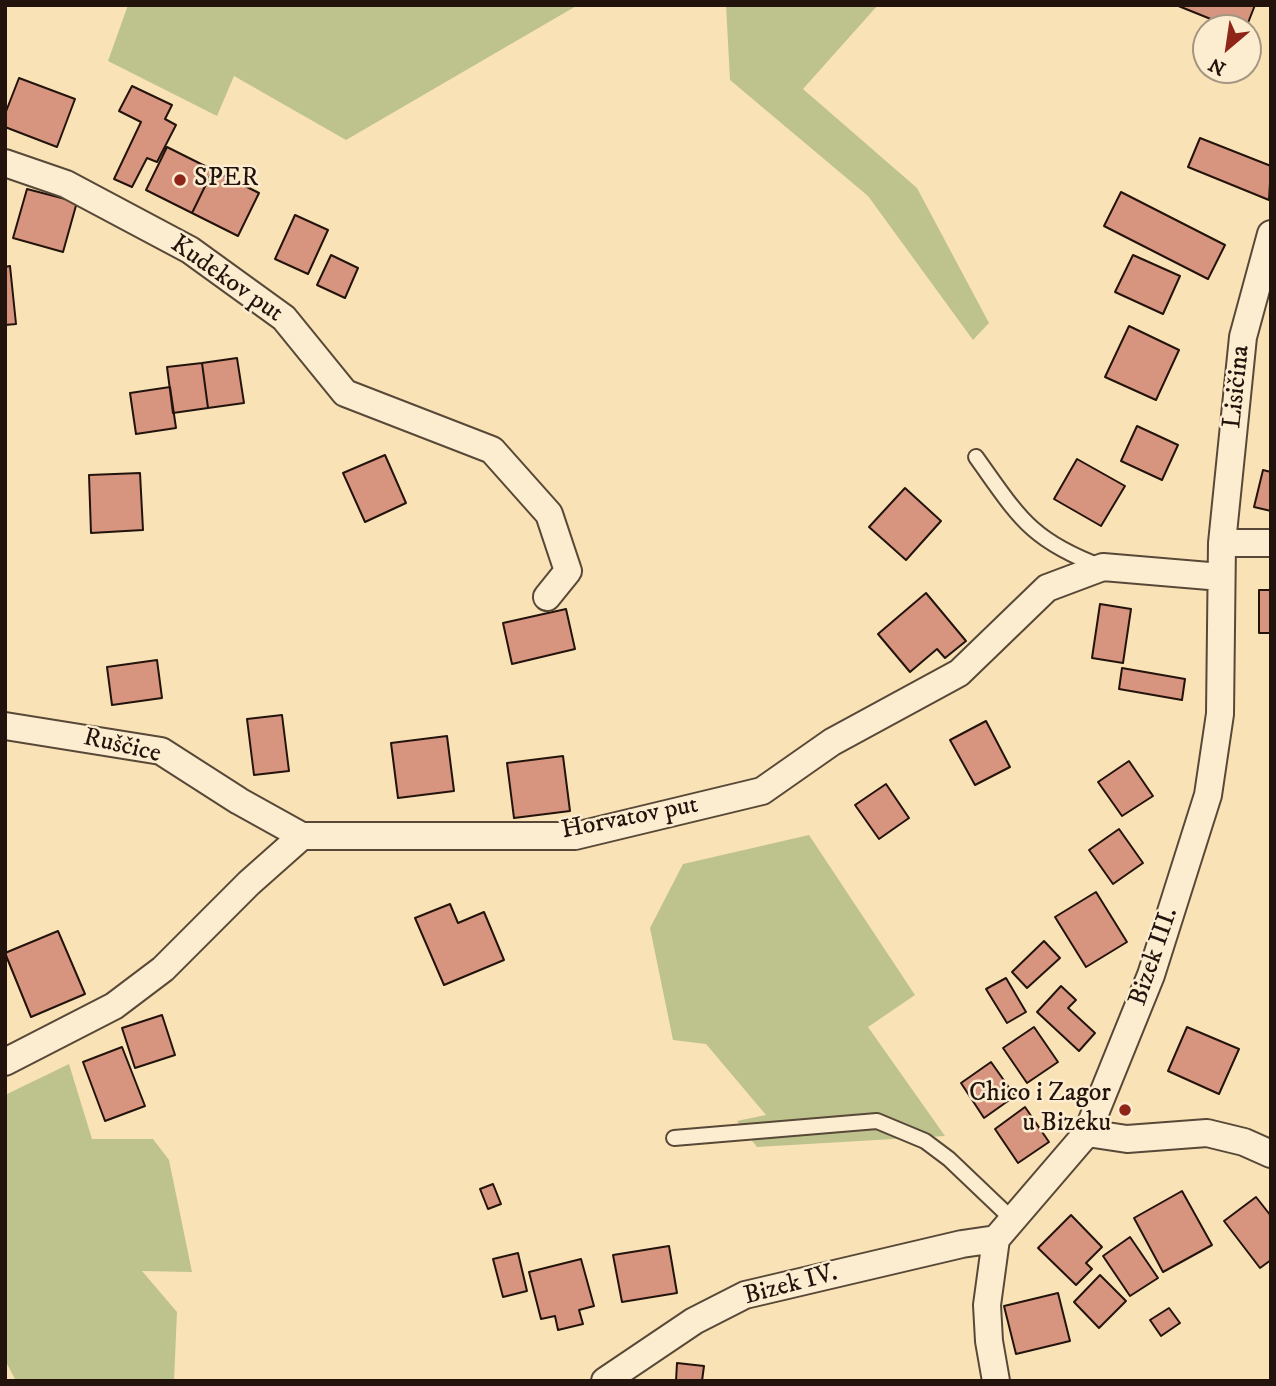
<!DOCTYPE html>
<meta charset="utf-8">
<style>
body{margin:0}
#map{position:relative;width:1276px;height:1386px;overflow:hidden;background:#fae2b7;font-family:"IM FELL DW Pica",serif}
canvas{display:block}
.frame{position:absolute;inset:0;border:7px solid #22140c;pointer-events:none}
.north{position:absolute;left:1192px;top:14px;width:70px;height:70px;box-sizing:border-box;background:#fcecd0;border:2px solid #a59682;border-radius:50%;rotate:209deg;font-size:19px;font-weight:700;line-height:28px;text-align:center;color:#22140c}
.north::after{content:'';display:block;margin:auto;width:24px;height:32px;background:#8f2418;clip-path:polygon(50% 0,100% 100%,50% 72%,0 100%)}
</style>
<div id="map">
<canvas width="1276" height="1386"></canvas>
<div class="frame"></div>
<div class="north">N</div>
</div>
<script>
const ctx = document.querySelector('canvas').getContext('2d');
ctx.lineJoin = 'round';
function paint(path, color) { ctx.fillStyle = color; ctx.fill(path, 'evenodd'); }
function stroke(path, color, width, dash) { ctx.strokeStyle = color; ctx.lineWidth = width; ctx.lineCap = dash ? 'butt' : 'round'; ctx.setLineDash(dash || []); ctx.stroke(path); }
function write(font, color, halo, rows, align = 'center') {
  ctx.font = font + ' "IM FELL DW Pica",serif'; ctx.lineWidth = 5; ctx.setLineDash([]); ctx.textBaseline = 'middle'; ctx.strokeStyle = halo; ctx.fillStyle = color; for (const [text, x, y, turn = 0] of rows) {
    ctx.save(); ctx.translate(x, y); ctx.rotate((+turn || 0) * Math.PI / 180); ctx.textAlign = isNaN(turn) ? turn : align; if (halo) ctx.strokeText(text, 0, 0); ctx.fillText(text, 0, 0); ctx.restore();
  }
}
const green = new Path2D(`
 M 128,5 L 578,5 L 346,140 L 234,76 L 217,116 L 108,61 Z
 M 726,5 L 878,5 L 803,89 L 917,188 L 989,323 L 973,340 L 868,196 L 730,80 Z
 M 809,835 L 915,995 L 868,1027 L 945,1136 L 757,1147 L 737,1121 L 766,1115 L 706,1044 L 673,1040 L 650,928 L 683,864 Z
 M 69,1064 L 92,1139 L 153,1139 L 169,1160 L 192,1272 L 142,1271 L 177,1312 L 174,1381 L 16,1381 L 5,1360 L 5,1095 Z`);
const building = new Path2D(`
 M 1176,5 L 1255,5 L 1246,28 L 1233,28 Z
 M 19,78 L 75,99 L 57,147 L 5,127 L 5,114 Z
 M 132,86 L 172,105 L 165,119 L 176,125 L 157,162 L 147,158 L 132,187 L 114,179 L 141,122 L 119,111 Z
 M 1200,138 L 1271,166 L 1269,200 L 1188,167 Z
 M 167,147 L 213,170 L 192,213 L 146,190 Z
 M 213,170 L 259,193 L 238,236 L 192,213 Z
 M 27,189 L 77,202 L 63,252 L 13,238 Z
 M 1121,192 L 1225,245 L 1208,279 L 1104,226 Z
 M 295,215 L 328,230 L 308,274 L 275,259 Z
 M 331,255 L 358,268 L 345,298 L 317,285 Z
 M 1133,255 L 1180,276 L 1163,314 L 1115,292 Z
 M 10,266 L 16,324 L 5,325 L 5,267 Z
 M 1129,326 L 1179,350 L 1156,400 L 1105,377 Z
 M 237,358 L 244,403 L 208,408 L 202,363 Z
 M 202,363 L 208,408 L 173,413 L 167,367 Z
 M 170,387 L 176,428 L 136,434 L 130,393 Z
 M 1137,426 L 1178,445 L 1162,480 L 1121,461 Z
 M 385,455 L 406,503 L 365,522 L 343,473 Z
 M 1077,459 L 1125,486 L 1101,526 L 1054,499 Z
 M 1263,470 L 1271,472 L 1271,511 L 1254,507 Z
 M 140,473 L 143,530 L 91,533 L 89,475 Z
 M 905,488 L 941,521 L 906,560 L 869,527 Z
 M 1259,590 L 1271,590 L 1271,633 L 1259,633 Z
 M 926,593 L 966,641 L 945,658 L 937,649 L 910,672 L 878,634 Z
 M 1100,604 L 1131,609 L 1123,663 L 1092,658 Z
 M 566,609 L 575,649 L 512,664 L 503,623 Z
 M 157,660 L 162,698 L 112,705 L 107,667 Z
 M 1122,668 L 1185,679 L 1182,700 L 1119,689 Z
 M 282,715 L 289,771 L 254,775 L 247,719 Z
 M 986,721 L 1010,767 L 975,785 L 950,740 Z
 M 447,736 L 454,791 L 398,798 L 391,743 Z
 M 563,756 L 570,811 L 514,818 L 507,763 Z
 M 1129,761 L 1153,796 L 1122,816 L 1098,782 Z
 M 886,784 L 909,818 L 879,839 L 855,805 Z
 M 1119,829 L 1143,863 L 1113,884 L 1089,850 Z
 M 1096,892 L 1127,942 L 1086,967 L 1055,917 Z
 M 450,904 L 458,923 L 484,912 L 504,960 L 444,985 L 415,918 Z
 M 58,931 L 85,994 L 31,1017 L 5,953 Z
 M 1044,941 L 1060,958 L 1027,988 L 1012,972 Z
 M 1006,978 L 1026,1012 L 1007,1023 L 986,989 Z
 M 1061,986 L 1076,1000 L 1068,1008 L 1095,1033 L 1079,1051 L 1037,1012 Z
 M 162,1015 L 175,1055 L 135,1068 L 122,1028 Z
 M 1034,1027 L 1058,1062 L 1027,1083 L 1003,1048 Z
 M 1187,1027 L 1239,1049 L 1219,1094 L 1168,1071 Z
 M 122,1047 L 145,1106 L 105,1121 L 83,1062 Z
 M 991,1062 L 1015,1096 L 984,1118 L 961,1083 Z
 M 1025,1107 L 1049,1142 L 1018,1163 L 995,1129 Z
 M 493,1184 L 501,1204 L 488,1209 L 480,1189 Z
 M 1182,1191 L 1212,1245 L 1163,1272 L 1134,1218 Z
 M 1256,1197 L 1271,1216 L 1271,1260 L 1260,1268 L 1224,1221 Z
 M 1071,1215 L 1102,1247 L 1086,1263 L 1092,1269 L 1076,1285 L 1038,1248 Z
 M 1130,1237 L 1158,1278 L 1130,1296 L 1103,1256 Z
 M 669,1246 L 677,1293 L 622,1302 L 613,1255 Z
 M 518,1253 L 527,1291 L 503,1297 L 493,1259 Z
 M 581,1259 L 594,1306 L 579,1310 L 583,1324 L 558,1330 L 555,1316 L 541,1319 L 529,1272 Z
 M 1100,1275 L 1126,1301 L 1099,1328 L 1074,1302 Z
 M 1058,1293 L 1070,1341 L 1016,1354 L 1004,1306 Z
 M 1169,1308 L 1180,1323 L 1161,1336 L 1150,1320 Z
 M 677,1363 L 704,1366 L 702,1381 L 676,1381 Z`);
const service = new Path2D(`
 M 976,457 C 1019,517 1030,540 1102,567
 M 674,1138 L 877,1121 L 925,1141 L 949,1159 L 1013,1220`);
const minor = new Path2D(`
 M 5,163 L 66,184 L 190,250 L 284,318 L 345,393 L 492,450 L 549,514 L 568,571 L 547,597
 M 1222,543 L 1243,337 L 1271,234
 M 5,726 L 161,751 L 239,801 L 302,836
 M 5,1062 L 114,1006 L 163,969 L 249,883 L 302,836 L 575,836 L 762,791 L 832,742 L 959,673 L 1047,588 L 1103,567 L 1221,577
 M 1087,1133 L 1127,1139 L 1207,1133 L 1244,1142 L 1271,1154
 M 605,1381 L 694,1321 L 745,1295 L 962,1244 L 996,1239
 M 996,1381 L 989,1341 L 987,1305 L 996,1239 L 1087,1133 L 1151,975 L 1208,795 L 1220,714 L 1222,543 L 1271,543`);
const markers = [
 [180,180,7,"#8f2418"],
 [1125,1110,7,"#8f2418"]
];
const poiNames = [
 ["SPER",194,180],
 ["Chico i Zagor",1111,1095,"right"],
 ["u Bizeku",1111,1125,"right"]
];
const streetNames = [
 ["Kudekov put",226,280,35],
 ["Lisičina",1238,387,-84],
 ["Ruščice",122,747,13],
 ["Horvatov put",630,819,-11],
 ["Bizek III.",1155,957,-71],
 ["Bizek IV.",791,1286,-15]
];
paint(green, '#bec38e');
paint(building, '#d7947e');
stroke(building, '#22140c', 2);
stroke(service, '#584837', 18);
stroke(minor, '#584837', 30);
stroke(service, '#fcecd0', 14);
stroke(minor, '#fcecd0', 26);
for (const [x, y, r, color] of markers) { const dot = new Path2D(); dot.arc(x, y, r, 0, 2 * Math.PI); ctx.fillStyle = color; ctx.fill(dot); stroke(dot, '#fcecd0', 2.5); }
write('26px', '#22140c', '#fcecd0', poiNames, 'left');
write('26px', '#22140c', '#fcecd0', streetNames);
</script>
